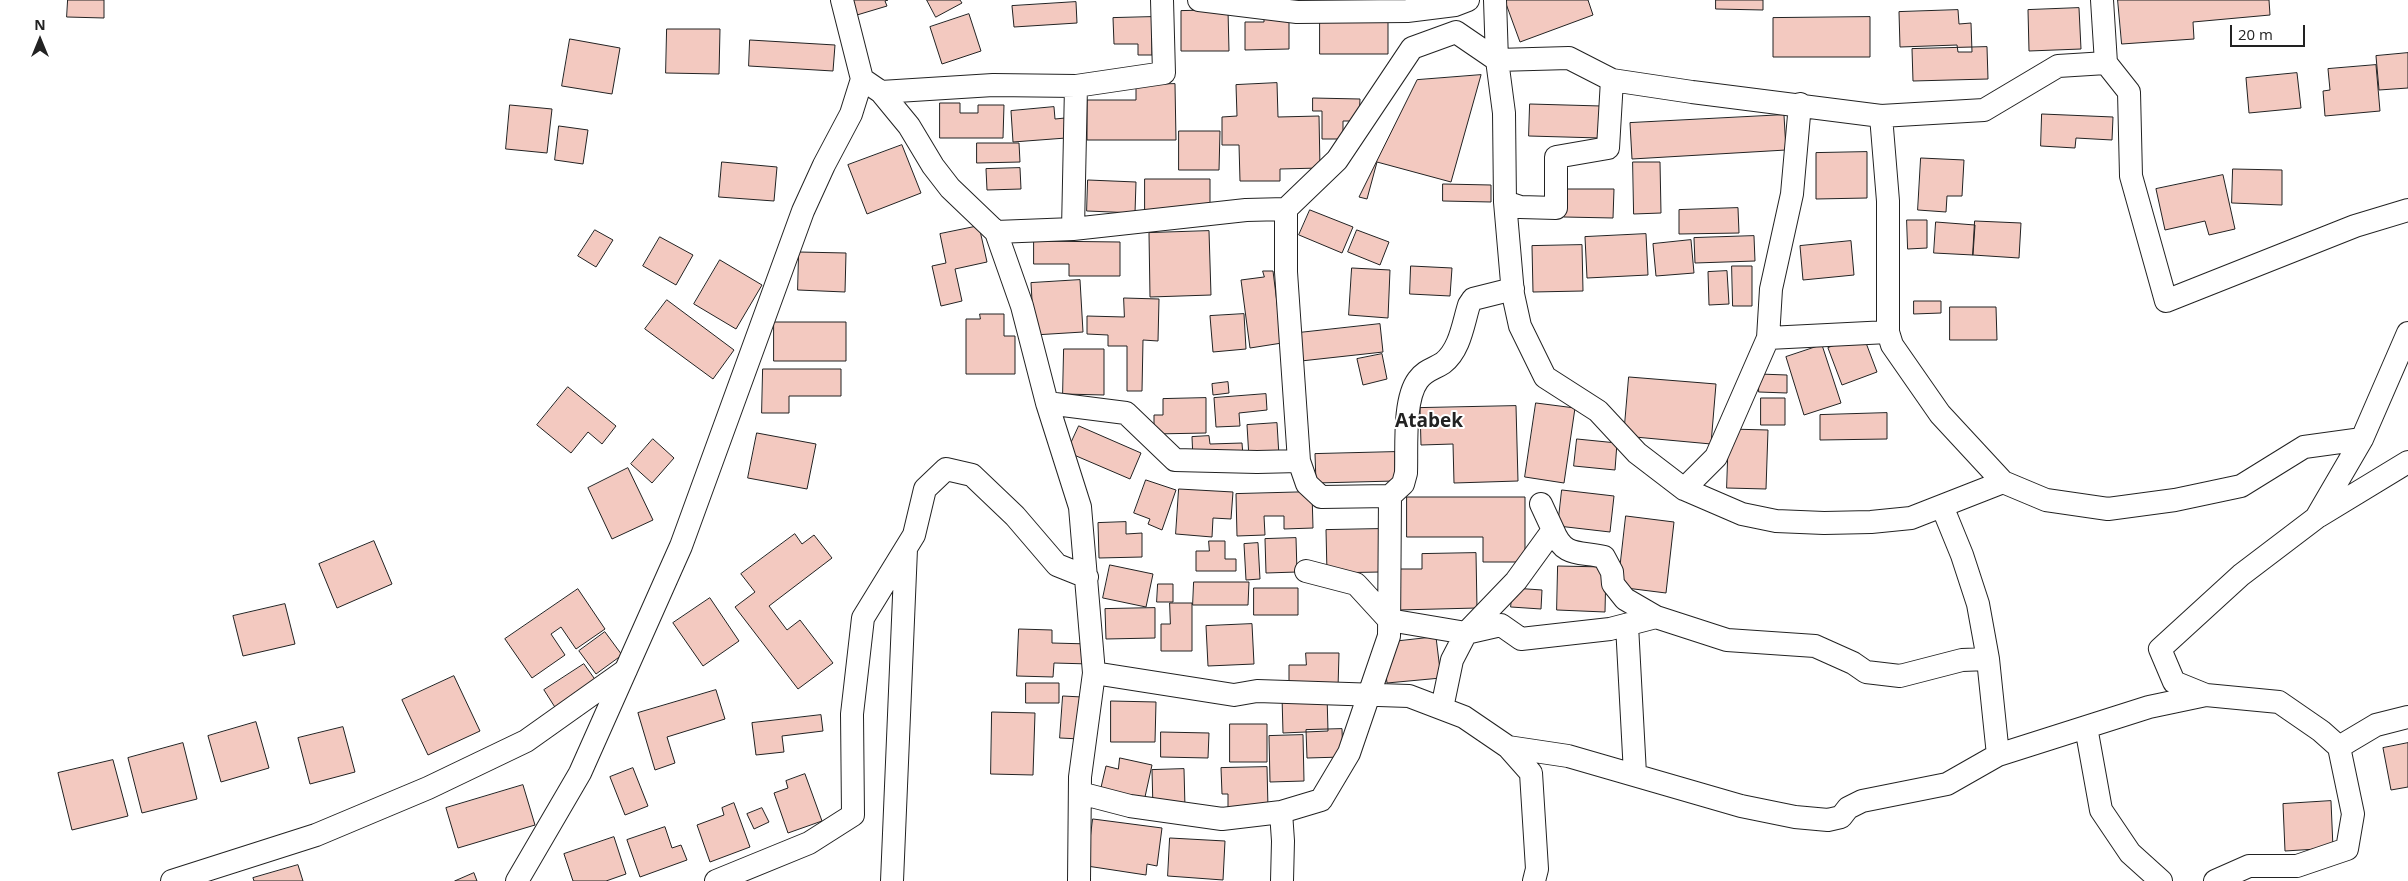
<!DOCTYPE html>
<style>
body{margin:0}
#map{position:relative;width:2408px;height:881px;overflow:hidden;background:#fff;font-family:"Open Sans",sans-serif}
canvas{display:block}
.north{position:absolute;left:15px;top:15px;width:50px;height:50px;-webkit-text-stroke:4px #fff;paint-order:stroke;rotate:0deg;font-size:14px;font-weight:700;line-height:20px;text-align:center;color:#222}
.north::after{content:'';display:block;margin:auto;width:18px;height:22px;background:#222;clip-path:polygon(50% 0,100% 100%,50% 72%,0 100%)}
.scale{position:absolute;left:2230px;top:25px;width:75px;height:22px;box-sizing:border-box;border:2px solid #222;border-top:0;padding-left:6px;font-size:15px;line-height:18px;white-space:nowrap;color:#222;-webkit-text-stroke:4px #fff;paint-order:stroke}
</style>
<div id="map">
<canvas width="2408" height="881"></canvas>
<div class="north">N</div>
<div class="scale">20 m</div>
</div>
<script>
const ctx = document.querySelector('canvas').getContext('2d');
ctx.lineJoin = 'round';
function paint(path, color) { ctx.fillStyle = color; ctx.fill(path, 'evenodd'); }
function stroke(path, color, width, dash) { ctx.strokeStyle = color; ctx.lineWidth = width; ctx.lineCap = dash ? 'butt' : 'round'; ctx.setLineDash(dash || []); ctx.stroke(path); }
function write(font, color, halo, rows, align = 'center') {
  ctx.font = font + ' "Open Sans",sans-serif'; ctx.lineWidth = 4; ctx.setLineDash([]); ctx.textBaseline = 'middle'; ctx.strokeStyle = halo; ctx.fillStyle = color; for (const [text, x, y, turn = 0] of rows) {
    ctx.save(); ctx.translate(x, y); ctx.rotate((+turn || 0) * Math.PI / 180); ctx.textAlign = isNaN(turn) ? turn : align; if (halo) ctx.strokeText(text, 0, 0); ctx.fillText(text, 0, 0); ctx.restore();
  }
}
const building = new Path2D(`
 M 68,0 L 104,0 L 104,18 L 67,17 Z
 M 852,0 L 888,0 L 885,1 L 887,6 L 857,15 Z
 M 927,0 L 960,0 L 962,3 L 936,17 Z
 M 1507,0 L 1588,0 L 1593,15 L 1520,42 L 1505,1 Z
 M 1716,0 L 1763,0 L 1763,10 L 1716,9 Z
 M 2118,0 L 2269,0 L 2270,15 L 2193,22 L 2194,39 L 2122,44 Z
 M 1076,2 L 1077,23 L 1014,27 L 1012,6 Z
 M 2079,8 L 2081,49 L 2029,51 L 2028,10 Z
 M 1228,10 L 1229,51 L 1181,51 L 1181,11 Z
 M 1958,10 L 1959,24 L 1971,23 L 1972,52 L 1958,52 L 1957,45 L 1900,47 L 1899,12 Z
 M 969,14 L 981,51 L 942,64 L 930,27 Z
 M 1289,15 L 1289,49 L 1245,50 L 1245,22 L 1264,22 L 1264,16 Z
 M 1152,17 L 1152,55 L 1138,55 L 1138,44 L 1114,44 L 1113,18 Z
 M 1320,17 L 1388,17 L 1388,54 L 1320,54 Z
 M 1870,17 L 1870,57 L 1773,57 L 1773,18 Z
 M 667,29 L 720,29 L 719,74 L 666,73 Z
 M 570,39 L 620,48 L 612,94 L 562,86 Z
 M 750,40 L 835,45 L 833,71 L 749,66 Z
 M 1987,47 L 1988,79 L 1913,81 L 1912,49 Z
 M 2408,53 L 2408,88 L 2379,90 L 2376,56 Z
 M 2376,65 L 2380,111 L 2325,116 L 2323,91 L 2330,90 L 2328,69 Z
 M 2297,73 L 2301,108 L 2249,113 L 2246,78 Z
 M 1481,75 L 1451,182 L 1377,162 L 1367,199 L 1359,197 L 1417,80 Z
 M 1277,83 L 1278,117 L 1319,116 L 1320,168 L 1280,169 L 1280,181 L 1240,181 L 1239,145 L 1222,145 L 1222,117 L 1237,116 L 1236,85 Z
 M 1175,84 L 1176,140 L 1087,140 L 1087,100 L 1136,100 L 1136,85 Z
 M 1313,98 L 1360,99 L 1359,121 L 1343,121 L 1343,139 L 1322,139 L 1322,111 L 1313,111 Z
 M 940,103 L 960,103 L 960,113 L 978,113 L 978,105 L 1004,105 L 1003,138 L 940,138 Z
 M 1530,104 L 1601,106 L 1600,138 L 1529,136 Z
 M 510,105 L 552,109 L 547,153 L 506,149 Z
 M 1054,107 L 1055,119 L 1065,118 L 1066,138 L 1013,142 L 1011,111 Z
 M 2042,114 L 2113,117 L 2112,140 L 2076,138 L 2075,148 L 2041,146 Z
 M 1784,115 L 1786,150 L 1632,159 L 1630,123 Z
 M 559,126 L 588,130 L 583,164 L 555,160 Z
 M 1179,131 L 1220,131 L 1219,170 L 1179,170 Z
 M 977,143 L 1019,143 L 1020,162 L 977,163 Z
 M 902,145 L 921,193 L 867,214 L 848,165 Z
 M 1867,152 L 1867,198 L 1816,199 L 1816,153 Z
 M 1921,158 L 1964,160 L 1962,196 L 1947,196 L 1946,212 L 1918,210 Z
 M 722,162 L 777,167 L 774,201 L 719,197 Z
 M 1633,162 L 1660,162 L 1661,213 L 1634,214 Z
 M 1020,168 L 1021,189 L 987,190 L 986,169 Z
 M 2233,169 L 2282,170 L 2282,205 L 2232,203 Z
 M 2223,175 L 2235,229 L 2209,235 L 2205,221 L 2165,230 L 2156,189 Z
 M 1145,179 L 1210,179 L 1210,211 L 1145,212 Z
 M 1088,180 L 1136,182 L 1135,213 L 1087,211 Z
 M 1443,184 L 1491,185 L 1491,202 L 1443,201 Z
 M 1565,189 L 1614,189 L 1613,218 L 1564,217 Z
 M 1738,208 L 1739,233 L 1679,234 L 1679,210 Z
 M 1310,210 L 1353,227 L 1342,253 L 1299,235 Z
 M 1907,220 L 1927,220 L 1927,248 L 1908,249 Z
 M 1975,221 L 2021,223 L 2019,258 L 1973,255 Z
 M 1936,222 L 1975,225 L 1973,255 L 1934,253 Z
 M 979,226 L 987,262 L 955,269 L 962,301 L 941,306 L 932,266 L 946,263 L 940,234 Z
 M 595,230 L 613,240 L 596,267 L 578,256 Z
 M 1357,230 L 1389,242 L 1380,265 L 1348,252 Z
 M 1209,231 L 1211,295 L 1150,297 L 1149,233 Z
 M 1646,234 L 1648,275 L 1587,278 L 1585,237 Z
 M 1754,236 L 1755,261 L 1695,263 L 1694,238 Z
 M 660,237 L 693,255 L 676,285 L 643,266 Z
 M 1691,240 L 1694,273 L 1656,276 L 1653,244 Z
 M 1034,241 L 1120,242 L 1120,276 L 1069,276 L 1069,264 L 1034,264 Z
 M 1851,241 L 1854,275 L 1803,280 L 1800,246 Z
 M 1582,245 L 1583,291 L 1533,292 L 1532,246 Z
 M 799,252 L 846,253 L 845,292 L 798,290 Z
 M 720,260 L 762,285 L 736,329 L 694,304 Z
 M 1411,266 L 1452,268 L 1450,296 L 1410,294 Z
 M 1732,266 L 1752,266 L 1752,306 L 1733,306 Z
 M 1352,268 L 1390,270 L 1388,318 L 1349,315 Z
 M 1263,271 L 1273,271 L 1282,343 L 1250,348 L 1241,280 L 1264,277 Z
 M 1727,271 L 1729,304 L 1709,305 L 1708,272 Z
 M 1080,280 L 1083,332 L 1034,335 L 1031,283 Z
 M 1124,298 L 1159,299 L 1158,341 L 1143,340 L 1142,391 L 1127,391 L 1127,346 L 1108,346 L 1108,335 L 1087,334 L 1087,316 L 1124,317 Z
 M 667,300 L 734,350 L 713,379 L 645,329 Z
 M 1914,301 L 1941,301 L 1941,313 L 1914,314 Z
 M 1950,307 L 1996,307 L 1997,340 L 1950,340 Z
 M 980,314 L 1004,314 L 1004,336 L 1015,336 L 1015,374 L 966,374 L 966,319 L 980,319 Z
 M 1244,314 L 1246,349 L 1213,352 L 1210,316 Z
 M 774,322 L 846,322 L 846,361 L 774,361 Z
 M 1380,324 L 1383,352 L 1301,361 L 1298,333 Z
 M 1863,335 L 1877,372 L 1842,385 L 1828,348 Z
 M 1822,345 L 1841,403 L 1804,415 L 1786,357 Z
 M 1064,349 L 1104,349 L 1104,395 L 1063,394 Z
 M 1382,354 L 1387,379 L 1363,385 L 1357,359 Z
 M 763,369 L 841,369 L 841,396 L 789,396 L 789,413 L 762,413 Z
 M 1759,374 L 1787,375 L 1787,393 L 1759,392 Z
 M 1629,377 L 1716,384 L 1711,444 L 1624,436 Z
 M 1228,382 L 1229,393 L 1213,395 L 1212,384 Z
 M 568,387 L 616,426 L 602,444 L 588,432 L 571,453 L 537,425 Z
 M 1266,394 L 1267,410 L 1239,413 L 1240,426 L 1216,427 L 1214,398 Z
 M 1206,398 L 1206,433 L 1154,434 L 1154,415 L 1163,415 L 1163,399 Z
 M 1761,398 L 1785,398 L 1785,425 L 1761,425 Z
 M 1536,403 L 1575,408 L 1564,483 L 1525,477 Z
 M 1516,406 L 1518,481 L 1454,483 L 1453,444 L 1421,445 L 1420,408 Z
 M 1887,413 L 1887,439 L 1820,440 L 1820,415 Z
 M 1277,423 L 1279,456 L 1249,458 L 1247,425 Z
 M 1079,426 L 1141,453 L 1130,479 L 1067,452 Z
 M 1729,429 L 1768,430 L 1766,489 L 1727,488 Z
 M 757,433 L 816,444 L 807,489 L 748,478 Z
 M 1209,436 L 1210,444 L 1242,443 L 1243,456 L 1193,459 L 1192,437 Z
 M 653,439 L 674,458 L 652,483 L 631,464 Z
 M 1577,439 L 1617,443 L 1615,470 L 1574,466 Z
 M 1395,452 L 1395,481 L 1316,483 L 1315,454 Z
 M 628,468 L 653,520 L 612,539 L 588,488 Z
 M 1146,480 L 1176,490 L 1162,530 L 1148,524 L 1150,519 L 1134,513 Z
 M 1179,489 L 1233,492 L 1231,519 L 1213,518 L 1212,537 L 1176,534 Z
 M 1562,490 L 1614,496 L 1610,532 L 1558,526 Z
 M 1312,492 L 1313,528 L 1284,529 L 1284,516 L 1264,516 L 1265,535 L 1237,536 L 1236,494 Z
 M 1407,497 L 1525,497 L 1525,562 L 1483,562 L 1483,537 L 1407,537 Z
 M 1626,516 L 1674,522 L 1666,593 L 1618,587 Z
 M 1126,522 L 1126,534 L 1142,533 L 1142,557 L 1099,558 L 1098,523 Z
 M 1379,529 L 1380,572 L 1327,573 L 1326,530 Z
 M 795,534 L 802,544 L 814,535 L 832,558 L 769,606 L 787,630 L 800,620 L 833,663 L 798,689 L 735,607 L 755,592 L 741,574 Z
 M 1296,538 L 1297,572 L 1266,573 L 1265,539 Z
 M 374,541 L 392,584 L 337,608 L 319,564 Z
 M 1209,541 L 1225,541 L 1225,559 L 1236,559 L 1236,571 L 1196,571 L 1196,551 L 1209,551 Z
 M 1258,543 L 1260,579 L 1246,580 L 1244,544 Z
 M 1476,553 L 1477,608 L 1398,610 L 1397,569 L 1422,569 L 1422,554 Z
 M 1110,565 L 1153,574 L 1146,607 L 1103,598 Z
 M 1558,566 L 1606,567 L 1605,612 L 1557,610 Z
 M 1194,582 L 1249,582 L 1248,605 L 1193,605 Z
 M 1158,584 L 1173,584 L 1173,602 L 1157,602 Z
 M 1254,588 L 1298,588 L 1298,615 L 1254,615 Z
 M 1513,588 L 1542,590 L 1541,609 L 1511,607 Z
 M 578,589 L 605,629 L 576,649 L 561,627 L 551,634 L 565,655 L 532,678 L 505,639 Z
 M 710,598 L 739,641 L 703,666 L 673,623 Z
 M 1170,603 L 1192,603 L 1192,651 L 1161,651 L 1161,624 L 1170,624 Z
 M 285,604 L 295,644 L 243,656 L 233,616 Z
 M 1155,608 L 1155,638 L 1106,639 L 1105,609 Z
 M 1252,624 L 1254,664 L 1208,666 L 1206,626 Z
 M 1019,629 L 1052,630 L 1052,643 L 1090,644 L 1090,664 L 1054,663 L 1053,677 L 1017,676 Z
 M 605,632 L 622,655 L 596,674 L 579,651 Z
 M 1436,637 L 1441,678 L 1387,683 L 1382,643 Z
 M 1306,653 L 1339,653 L 1338,688 L 1289,687 L 1289,665 L 1306,665 Z
 M 584,664 L 599,685 L 558,712 L 544,690 Z
 M 454,676 L 480,731 L 428,755 L 402,700 Z
 M 1026,683 L 1059,683 L 1059,703 L 1026,703 Z
 M 716,690 L 725,719 L 667,737 L 675,763 L 655,770 L 638,713 Z
 M 1327,695 L 1328,731 L 1283,733 L 1282,696 Z
 M 1063,696 L 1082,697 L 1080,739 L 1060,738 Z
 M 1111,701 L 1156,702 L 1155,742 L 1111,742 Z
 M 992,712 L 1035,713 L 1033,775 L 991,774 Z
 M 821,715 L 823,731 L 782,736 L 784,752 L 756,755 L 752,723 Z
 M 256,722 L 269,768 L 221,782 L 208,736 Z
 M 1230,724 L 1267,724 L 1267,762 L 1230,762 Z
 M 343,727 L 355,772 L 310,784 L 298,738 Z
 M 1342,729 L 1343,757 L 1307,758 L 1306,730 Z
 M 1161,732 L 1209,733 L 1208,758 L 1161,757 Z
 M 1303,735 L 1304,781 L 1270,782 L 1269,736 Z
 M 183,743 L 197,799 L 142,813 L 128,758 Z
 M 2408,743 L 2408,787 L 2391,790 L 2383,748 Z
 M 1120,758 L 1152,765 L 1143,806 L 1099,796 L 1106,766 L 1118,769 Z
 M 113,760 L 128,816 L 72,830 L 58,773 Z
 M 1267,767 L 1268,808 L 1228,809 L 1228,794 L 1222,794 L 1221,768 Z
 M 633,768 L 648,806 L 625,815 L 610,777 Z
 M 1184,769 L 1185,808 L 1153,809 L 1152,770 Z
 M 805,774 L 822,821 L 788,833 L 774,793 L 788,788 L 786,781 Z
 M 523,785 L 535,825 L 458,848 L 446,808 Z
 M 2331,801 L 2333,848 L 2285,851 L 2283,804 Z
 M 734,803 L 750,847 L 710,862 L 697,825 L 724,815 L 722,808 Z
 M 762,808 L 769,822 L 754,829 L 747,814 Z
 M 1093,819 L 1162,828 L 1157,866 L 1147,864 L 1146,875 L 1087,866 Z
 M 665,827 L 672,848 L 681,845 L 687,860 L 640,877 L 627,840 Z
 M 614,837 L 626,874 L 606,881 L 573,881 L 564,854 Z
 M 1170,838 L 1225,841 L 1223,880 L 1168,876 Z
 M 298,865 L 303,881 L 254,881 L 253,878 Z
 M 474,873 L 477,881 L 455,881 Z`);
const minor = new Path2D(`
 M 842,0 L 862,79 L 881,92 L 909,126 L 933,166 L 950,188 L 996,232 L 1073,229 L 1246,210 L 1286,209 L 1337,160 L 1412,48 L 1456,32 L 1497,60 L 1569,58 L 1612,80 L 1692,92 L 1881,116 L 1984,110 L 2058,66 L 2106,63
 M 1199,0 L 1297,12 L 1407,11 L 1455,5 L 1468,0
 M 1495,0 L 1497,60 L 1504,113 L 1505,202 L 1513,294 L 1520,326 L 1545,377 L 1598,411 L 1637,453 L 1684,489 L 1742,514 L 1776,521 L 1824,523 L 1871,522 L 1911,518 L 2003,482
 M 2102,0 L 2106,63 L 2129,92 L 2131,176 L 2166,301 L 2355,226 L 2408,210
 M 881,92 L 993,85 L 1076,86 L 1164,73 L 1162,0
 M 1881,116 L 1888,201 L 1888,332 L 1892,345 L 1940,414 L 2003,482 L 2046,500 L 2108,509 L 2175,500 L 2241,486 L 2304,447 L 2362,439
 M 1505,202 L 1520,207 L 1556,208 L 1556,157 L 1608,148 L 1612,80
 M 1073,229 L 1076,86
 M 996,232 L 1022,306 L 1047,403 L 1080,507 L 1094,673 L 1080,777 L 1079,881
 M 1768,338 L 1888,332
 M 1047,403 L 1126,413 L 1175,460 L 1257,462 L 1299,461 L 1286,272 L 1286,209
 M 1299,461 L 1307,484 L 1321,497 L 1390,496 L 1403,484 L 1406,473 C 1407,449 1403,400 1418,380 C 1425,370 1434,369 1443,363 C 1460,350 1463,324 1469,305 L 1473,299 L 1513,289
 M 1684,489 L 1716,457 L 1768,338 L 1771,289 L 1792,194 L 1800,104
 M 1942,506 L 1962,555 L 1978,604 L 1988,659
 M 2319,516 L 2408,462
 M 1553,530 C 1564,558 1579,551 1604,557 L 1612,572 L 1613,584 L 1625,599 L 1656,617 L 1727,640 L 1815,646 L 1853,663 L 1866,672 L 1900,676 L 1962,660 L 1988,659 L 1998,755
 M 1306,571 L 1356,584 L 1389,620 L 1466,633 L 1501,625 L 1521,639 L 1610,629 L 1656,617
 M 1627,625 L 1635,774
 M 1094,673 L 1234,695 L 1257,691 L 1409,696 L 1464,717 L 1508,747 L 1568,756 L 1741,806 L 1795,817 L 1828,820 L 1841,817 L 1848,808 L 1862,801 L 1947,784 L 1998,755 L 2149,707 L 2206,695
 M 1442,708 L 1452,660 L 1466,633 L 1516,581 L 1553,530 L 1541,504
 M 2086,727 L 2101,810 L 2130,853 L 2161,881
 M 1508,747 L 1531,773 L 1537,869 L 1534,881
 M 2339,747 L 2376,725 L 2408,717
 M 1080,793 L 1130,806 L 1222,819 L 1281,812 L 1321,800 L 1349,753 L 1389,636 L 1390,496
 M 1281,812 L 1283,841 L 1282,881
 M 172,881 L 316,835 L 428,788 L 526,741 L 626,670
 M 517,881 L 580,773 L 681,546 L 803,211 L 824,165 L 851,114 L 862,79
 M 716,881 L 809,843 L 853,815 L 852,714 L 863,618 L 914,535 L 925,489 L 946,469 L 972,475 L 1015,516 L 1057,565 L 1087,577
 M 892,881 L 906,549
 M 2215,881 L 2249,866 L 2297,866 L 2347,849 L 2353,814 L 2339,747 L 2321,731 L 2279,702 L 2206,695 L 2174,682 L 2160,649 L 2241,575 L 2316,518 L 2362,439 L 2408,333`);
const quarterNames = [
 ["Atabek",1429,422]
];
paint(building, '#f3c9c0');
stroke(building, '#222', 1);
stroke(minor, '#222', 24);
stroke(minor, '#fff', 22);
write('bold 19px', '#222', '#fff', quarterNames);
</script>
